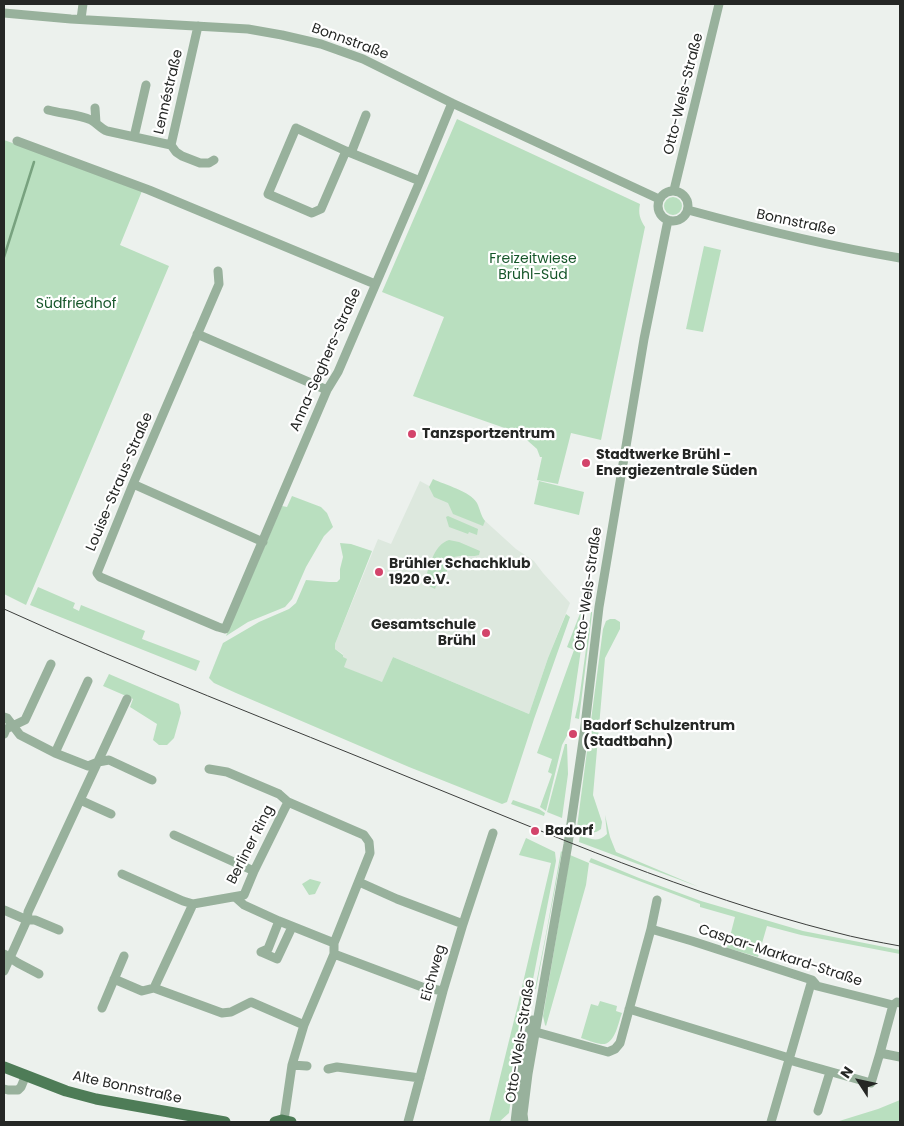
<!DOCTYPE html>
<meta charset="utf-8">
<style>
body{margin:0}
#map{position:relative;width:904px;height:1126px;overflow:hidden;background:#ecf1ed;font-family:Poppins,sans-serif}
canvas{display:block}
.frame{position:absolute;inset:0;border:5px solid #252725;pointer-events:none}
.north{position:absolute;left:834px;top:1056px;width:50px;height:50px;-webkit-text-stroke:4px #fff;paint-order:stroke;rotate:305deg;font-size:14px;font-weight:700;line-height:20px;text-align:center;color:#252725}
.north::after{content:'';display:block;margin:auto;width:18px;height:22px;background:#252725;clip-path:polygon(50% 0,100% 100%,50% 72%,0 100%)}
</style>
<div id="map">
<canvas width="904" height="1126"></canvas>
<div class="frame"></div>
<div class="north">N</div>
</div>
<script>
const ctx = document.querySelector('canvas').getContext('2d');
ctx.lineJoin = 'round';
function paint(path, color) { ctx.fillStyle = color; ctx.fill(path, 'evenodd'); }
function stroke(path, color, width, dash) { ctx.strokeStyle = color; ctx.lineWidth = width; ctx.lineCap = dash ? 'butt' : 'round'; ctx.setLineDash(dash || []); ctx.stroke(path); }
function write(font, color, halo, rows, align = 'center') {
  ctx.font = font + ' Poppins,sans-serif'; ctx.lineWidth = 4.5; ctx.setLineDash([]); ctx.textBaseline = 'middle'; ctx.strokeStyle = halo; ctx.fillStyle = color; for (const [text, x, y, turn = 0] of rows) {
    ctx.save(); ctx.translate(x, y); ctx.rotate((+turn || 0) * Math.PI / 180); ctx.textAlign = isNaN(turn) ? turn : align; if (halo) ctx.strokeText(text, 0, 0); ctx.fillText(text, 0, 0); ctx.restore();
  }
}
const built = new Path2D(`
 M 420,481 L 472,509 L 516,549 L 534,561 L 543,573 L 570,603 L 548,658 L 529,714 L 393,657 L 382,683 L 344,667 L 342,657 L 343,654 L 335,649 L 335,644 L 378,539 L 391,544 Z`);
const green = new Path2D(`
 M 457,119 L 640,204 C 638,214 640,219 645,227 L 601,440 L 571,433 L 558,484 L 537,480 L 542,457 L 540,457 L 537,449 L 519,433 L 413,396 L 444,317 L 382,292 Z
 M 4,140 L 38,152 L 142,191 L 120,245 L 169,266 L 26,605 L 4,594 Z
 M664 206a9 9 0 1 1 18 0a9 9 0 1 1-18 0Z
 M 704,246 L 721,250 L 703,332 L 686,329 Z
 M 433,479 C 445,485 470,491 477,503 C 480,509 481,516 485,521 L 483,526 L 453,514 L 448,503 L 434,497 L 429,487 Z
 M 539,481 L 584,492 L 579,515 L 534,504 Z
 M 292,496 L 321,507 L 327,513 L 333,527 L 324,536 L 306,567 L 292,599 L 285,607 L 248,622 L 226,636 L 282,506 L 287,507 Z
 M 448,516 L 478,529 L 477,535 L 469,532 L 468,534 L 449,527 L 446,517 Z
 M 449,540 L 459,542 L 480,551 L 479,555 C 467,559 446,549 447,571 L 441,577 L 443,581 L 442,585 L 437,583 L 435,589 L 427,585 L 427,583 L 425,582 L 428,577 L 426,576 C 431,563 434,545 449,540 Z
 M 340,543 L 351,544 L 372,551 L 335,644 L 335,649 L 343,655 L 343,657 L 347,659 L 344,667 L 382,682 L 393,657 L 529,714 L 548,658 L 566,614 L 570,617 L 534,719 L 507,802 L 502,804 L 409,767 L 236,693 L 214,683 L 209,678 L 223,643 L 259,622 L 289,609 L 296,603 L 306,580 L 329,582 L 337,582 L 340,579 L 340,569 L 343,557 Z
 M 38,587 L 75,603 L 73,608 L 79,611 L 81,605 L 145,631 L 142,639 L 200,661 L 196,671 L 30,605 Z
 M 581,611 L 586,615 L 569,732 L 562,745 L 546,811 L 540,807 L 552,774 L 548,772 L 552,759 L 537,753 L 574,650 L 567,647 Z
 M 591,612 L 592,612 L 592,614 L 579,719 L 575,718 L 579,700 Z
 M 610,619 L 615,619 L 620,622 L 620,629 L 605,658 L 593,795 L 602,822 L 601,829 C 593,836 586,831 577,827 L 603,629 L 606,621 Z
 M 109,674 L 179,704 L 181,713 L 174,738 L 167,745 L 159,745 L 153,740 L 157,724 L 130,707 L 133,699 L 103,686 Z
 M 565,744 L 567,744 L 568,774 L 562,818 L 547,812 Z
 M 513,800 L 539,809 L 545,813 L 544,816 L 511,804 Z
 M 605,815 L 610,837 L 616,852 L 699,887 L 579,842 L 580,835 C 590,839 598,843 607,834 Z
 M 526,838 L 555,852 L 556,861 L 514,1077 L 509,1113 L 499,1122 L 489,1122 L 518,1004 L 551,863 L 519,855 Z
 M 561,851 L 562,852 L 536,989 L 535,989 L 546,934 Z
 M 570,855 L 589,863 L 586,885 L 546,1026 L 545,1025 L 543,1016 Z
 M 591,858 L 639,878 L 701,901 L 803,931 L 900,950 L 900,954 L 801,935 L 767,926 L 758,957 L 727,948 L 735,917 L 700,907 L 700,904 L 589,862 Z
 M 310,879 L 321,882 L 315,894 L 309,895 L 302,884 Z
 M 600,1001 L 617,1006 L 616,1011 L 622,1013 C 618,1023 615,1046 601,1044 C 594,1043 588,1040 581,1038 L 591,1004 L 598,1006 Z
 M 900,1100 L 900,1122 L 836,1122 L 878,1109 Z`);
const stream = new Path2D(`
 M 4,257 L 34,162`);
const minor = new Path2D(`
 M 4,13 L 71,19 L 248,29 L 282,35 L 321,44 L 363,59 L 452,103 L 659,199
 M 81,19 L 83,4
 M 198,26 L 171,145 L 176,152 L 182,156 L 200,163 L 209,163 L 214,160
 M 95,108 L 96,123
 M 48,110 C 62,114 78,114 91,120 C 97,123 101,129 107,131 L 171,145
 M 134,137 L 146,85
 M 17,141 L 149,190 L 375,284
 M 346,151 L 321,209 L 312,213 L 268,194 L 296,128 L 346,151 L 420,181
 M 351,153 L 366,115
 M 674,190 L 719,4
 M658 206a15 15 0 1 1 30 0a15 15 0 1 1-30 0Z
 M 688,210 C 758,229 828,246 900,258
 M 218,271 L 219,284 L 133,484 L 97,573 L 100,577 L 218,627 L 225,629 L 327,390 L 338,372 L 420,181 L 452,103
 M 197,334 L 327,390
 M 133,484 L 263,542
 M 4,717 L 7,718 L 20,735 L 55,753 L 88,766 L 98,762 L 109,760 L 152,780
 M 4,734 L 6,729 L 25,720 L 51,664
 M 55,753 L 88,681
 M 209,769 L 227,772 L 279,794 L 288,802
 M 80,800 L 111,814
 M 174,835 L 254,871
 M 122,874 L 183,901 L 193,904
 M 359,882 L 397,899 L 463,924
 M 235,897 L 244,905 L 279,921 L 334,943
 M 4,910 L 27,920 L 35,920 L 59,930
 M 651,929 L 692,941 L 812,980 L 817,986 L 893,1005 L 897,1002 L 900,1003
 M 261,952 L 277,959 L 292,927
 M 261,952 L 268,949 L 279,921
 M 4,954 L 18,963 L 39,974
 M 334,954 L 422,987 L 443,991
 M 4,971 L 27,920 L 28,912 L 127,699
 M 114,979 L 142,991 L 154,988 L 222,1013 L 231,1012 L 251,1002 L 304,1025
 M 154,988 L 193,904 L 244,895 L 254,871 L 288,802 L 364,835 L 369,842 L 370,853 L 334,943 L 334,954 L 304,1025 L 292,1065 L 284,1120
 M 102,1008 L 124,956
 M 629,1009 L 789,1058
 M 536,1032 L 608,1052 L 615,1049 L 620,1043 L 651,929 L 657,900
 M 880,1053 L 893,1005
 M 789,1060 L 871,1083 L 880,1053 L 900,1057
 M 292,1065 L 307,1066
 M 328,1069 L 337,1067 L 420,1078
 M 4,1089 L 8,1090 L 18,1090 L 21,1087 L 26,1075
 M 818,1111 L 830,1072
 M 408,1122 L 443,991 L 463,924 L 493,833
 M 515,1122 L 522,1062 L 532,1020
 M 524,1122 L 523,1114 L 528,1074 L 568,844 L 584,734 L 599,607 L 644,339 L 668,220
 M 771,1122 L 812,980`);
const major = new Path2D(`
 M 4,1067 L 66,1091 L 96,1099 L 225,1122
 M 275,1122 L 282,1120 L 291,1122`);
const tram = new Path2D(`
 M 4,609 C 138,670 277,723 413,779 C 552,835 689,895 834,932 C 856,938 878,942 900,946`);
const markers = [
 [412,434,5,"#d3446b"],
 [586,463,5,"#d3446b"],
 [379,572,5,"#d3446b"],
 [486,633,5,"#d3446b"],
 [573,734,5,"#d3446b"],
 [535,831,5,"#d3446b"]
];
const streetNames = [
 ["Bonnstraße",350,42,20],
 ["Lennéstraße",169,92,-77],
 ["Otto-Wels-Straße",684,94,-76],
 ["Bonnstraße",796,223,12],
 ["Anna-Seghers-Straße",326,360,-66],
 ["Louise-Straus-Straße",120,482,-67],
 ["Otto-Wels-Straße",589,589,-82],
 ["Berliner Ring",251,845,-63],
 ["Caspar-Markard-Straße",780,956,18],
 ["Eichweg",434,973,-74],
 ["Otto-Wels-Straße",521,1041,-81],
 ["Alte Bonnstraße",127,1088,12]
];
const parkNames = [
 ["Freizeitwiese",533,259],
 ["Brühl-Süd",533,275],
 ["Südfriedhof",76,304]
];
const poiNames = [
 ["Tanzsportzentrum",422,434],
 ["Stadtwerke Brühl -",596,455],
 ["Energiezentrale Süden",596,471],
 ["Brühler Schachklub",389,564],
 ["1920 e.V.",389,580],
 ["Gesamtschule",476,625,"right"],
 ["Brühl",476,641,"right"],
 ["Badorf Schulzentrum",583,726],
 ["(Stadtbahn)",583,742],
 ["Badorf",545,831]
];
paint(built, '#dde8de');
paint(green, '#b9dfbf');
stroke(stream, '#78a27f', 2.5);
stroke(minor, '#98b19c', 9);
stroke(major, '#4e7c57', 11);
stroke(tram, '#3c3e3c', 1);
for (const [x, y, r, color] of markers) { const dot = new Path2D(); dot.arc(x, y, r, 0, 2 * Math.PI); ctx.fillStyle = color; ctx.fill(dot); stroke(dot, '#fff', 2); }
write('14px', '#252725', '#fff', streetNames);
write('14px', '#16562a', '#fff', parkNames);
write('bold 14px', '#252725', '#fff', poiNames, 'left');
</script>
